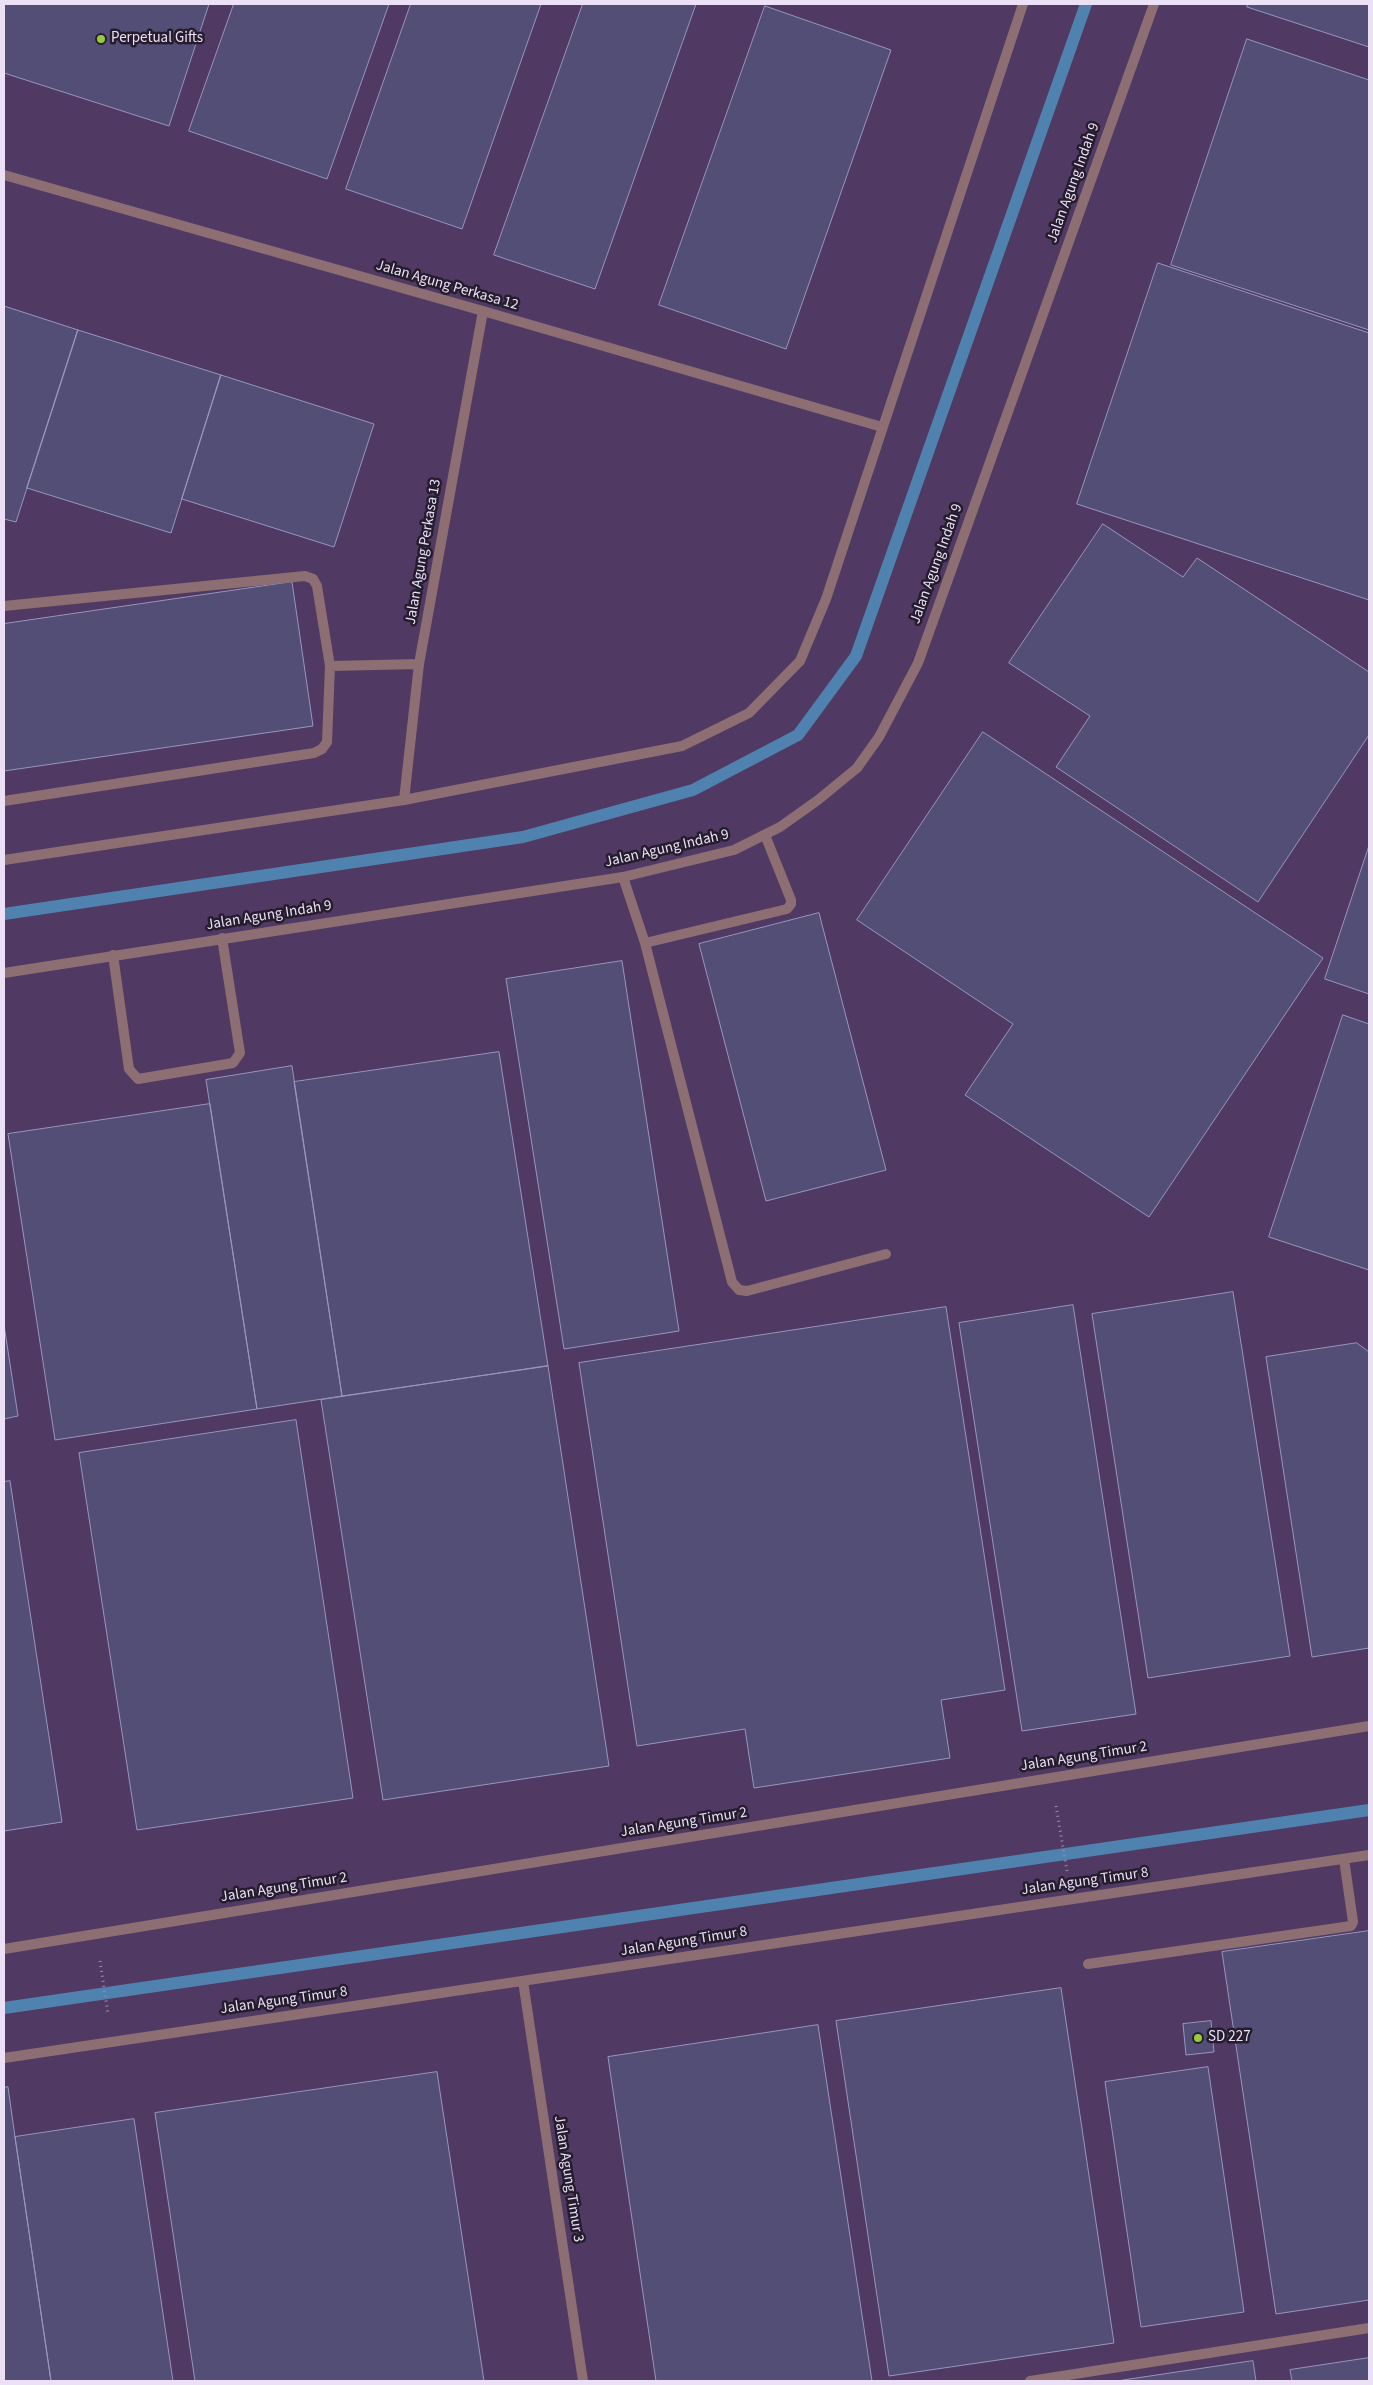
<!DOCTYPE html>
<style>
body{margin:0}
#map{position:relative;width:1373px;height:2385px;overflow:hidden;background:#433154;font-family:"Source Sans 3",sans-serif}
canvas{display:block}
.frame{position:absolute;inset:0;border:5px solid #ebe0f6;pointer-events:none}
</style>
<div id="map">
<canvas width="1373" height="2385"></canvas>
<div class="frame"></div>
</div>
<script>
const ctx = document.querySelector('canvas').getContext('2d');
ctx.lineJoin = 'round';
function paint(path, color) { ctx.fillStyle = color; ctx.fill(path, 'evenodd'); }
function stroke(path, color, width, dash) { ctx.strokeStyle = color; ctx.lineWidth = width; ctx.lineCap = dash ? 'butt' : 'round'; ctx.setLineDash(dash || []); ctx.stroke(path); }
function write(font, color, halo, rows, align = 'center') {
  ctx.font = font + ' "Source Sans 3",sans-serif'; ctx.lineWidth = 5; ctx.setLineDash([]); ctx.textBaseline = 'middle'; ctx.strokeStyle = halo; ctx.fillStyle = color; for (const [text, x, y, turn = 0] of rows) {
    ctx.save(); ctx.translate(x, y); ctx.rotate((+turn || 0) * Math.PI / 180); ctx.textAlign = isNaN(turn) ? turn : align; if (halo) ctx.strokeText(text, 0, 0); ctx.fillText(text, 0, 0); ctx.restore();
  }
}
const built = new Path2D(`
 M 4,4 L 1369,4 L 1369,2381 L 4,2381 Z`);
const stream = new Path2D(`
 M 4,914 L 523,837 L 693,790 L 798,735 L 856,656 L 1086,4
 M 4,2008 L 1369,1810`);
const building = new Path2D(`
 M 4,4 L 209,4 L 169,126 L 4,73 Z
 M 234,4 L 389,4 L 327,179 L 189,131 Z
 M 411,4 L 541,4 L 462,229 L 346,189 Z
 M 583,4 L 696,4 L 595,289 L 494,255 Z
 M 1248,4 L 1369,4 L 1369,47 L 1247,7 Z
 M 765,6 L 891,50 L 786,349 L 659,305 Z
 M 1247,39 L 1369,80 L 1369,330 L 1171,265 Z
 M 1158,263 L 1369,333 L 1369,600 L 1077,504 Z
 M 4,306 L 78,330 L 16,522 L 4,519 Z
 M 78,330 L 221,375 L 171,533 L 27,488 Z
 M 221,375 L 374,424 L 334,547 L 182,499 Z
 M 1103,524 L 1183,577 L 1197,558 L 1369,672 L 1369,735 L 1258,902 L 1056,767 L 1090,716 L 1009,663 Z
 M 292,582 L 313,726 L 4,771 L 4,624 Z
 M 983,732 L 1323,958 L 1149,1217 L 965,1095 L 1013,1024 L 857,920 Z
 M 1369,846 L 1369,994 L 1325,979 Z
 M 819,913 L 886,1170 L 766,1201 L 699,944 Z
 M 622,961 L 679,1331 L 564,1349 L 506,979 Z
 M 1343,1015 L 1369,1024 L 1369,1270 L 1269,1237 Z
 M 499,1052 L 548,1366 L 342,1396 L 294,1082 Z
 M 292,1066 L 342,1396 L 257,1409 L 206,1080 Z
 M 210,1104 L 257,1409 L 55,1440 L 8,1134 Z
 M 1233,1292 L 1290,1656 L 1148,1678 L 1092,1314 Z
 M 1073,1305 L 1136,1714 L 1022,1731 L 959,1323 Z
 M 946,1307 L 1005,1690 L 941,1700 L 950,1758 L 754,1788 L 745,1729 L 637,1746 L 579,1363 Z
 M 4,1325 L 18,1416 L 4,1419 Z
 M 1357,1343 L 1369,1352 L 1369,1648 L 1312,1657 L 1266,1357 Z
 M 548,1366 L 609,1766 L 383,1800 L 321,1400 Z
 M 296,1420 L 353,1798 L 137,1830 L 79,1453 Z
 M 10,1481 L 62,1822 L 4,1831 L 4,1482 Z
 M 1369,1931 L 1369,2300 L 1276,2314 L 1222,1952 Z
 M 1061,1988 L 1114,2343 L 889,2376 L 836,2021 Z
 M 1211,2021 L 1214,2052 L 1186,2055 L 1183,2024 Z
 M 818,2025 L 872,2381 L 656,2381 L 608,2057 Z
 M 1208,2067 L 1244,2312 L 1141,2327 L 1105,2082 Z
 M 437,2072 L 484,2381 L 195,2381 L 155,2113 Z
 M 8,2087 L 15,2137 L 51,2381 L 4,2381 L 4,2088 Z
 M 134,2119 L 173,2381 L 51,2381 L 15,2137 Z
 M 1369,2358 L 1369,2381 L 1292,2381 L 1290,2370 Z
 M 1253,2361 L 1256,2381 L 1117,2381 Z`);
const path = new Path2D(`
 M 1056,1806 L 1067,1871
 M 100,1961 L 108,2014`);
const lane = new Path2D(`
 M 4,175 L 483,311 L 882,427
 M 4,606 L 305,576 L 313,579 L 317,586 L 330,666
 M 404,800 L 419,664 L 483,311
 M 4,801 L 314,753 L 322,749 L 327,742 L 330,666 L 419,664
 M 765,835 L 791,900 L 791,904 L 787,909 L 645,943 L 732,1282 L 739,1290 L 747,1291 L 886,1254
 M 623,877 L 645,943
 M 113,955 L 129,1069 L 138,1079 L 233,1063 L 240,1053 L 222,938
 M 1088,1964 L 1351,1926 L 1353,1922 L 1344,1859
 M 1030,2381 L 1369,2328`);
const street = new Path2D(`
 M 4,860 L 404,800 L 682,746 L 749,713 L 800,661 L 826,599 L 1023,4
 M 4,973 L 623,877 L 734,850 L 780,827 L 818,800 L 857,768 L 879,737 L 918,663 L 1154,4
 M 4,1949 L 1369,1726
 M 523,1981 L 583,2381
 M 4,2058 L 1369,1855`);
const markers = [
 [101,39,5,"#96cc39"],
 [1198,2038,5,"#96cc39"]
];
const poiNames = [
 ["Perpetual Gifts",111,39],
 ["SD 227",1208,2038]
];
const streetNames = [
 ["Jalan Agung Indah 9",1074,183,-70],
 ["Jalan Agung Perkasa 12",447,286,16],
 ["Jalan Agung Perkasa 13",424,552,-80],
 ["Jalan Agung Indah 9",937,564,-70],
 ["Jalan Agung Indah 9",667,849,-13],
 ["Jalan Agung Indah 9",269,916,-9],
 ["Jalan Agung Timur 2",1084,1757,-9],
 ["Jalan Agung Timur 2",684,1823,-9],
 ["Jalan Agung Timur 8",1085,1882,-8],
 ["Jalan Agung Timur 2",284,1888,-9],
 ["Jalan Agung Timur 8",684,1942,-9],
 ["Jalan Agung Timur 8",284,2001,-8],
 ["Jalan Agung Timur 3",568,2179,81]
];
paint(built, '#503a63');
stroke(stream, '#5082b0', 12);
paint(building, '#524e75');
stroke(building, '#9895c1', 1);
stroke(path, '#9b8da9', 3, [1, 4]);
stroke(lane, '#8d6e73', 10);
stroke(street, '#8d6e73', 10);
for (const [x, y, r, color] of markers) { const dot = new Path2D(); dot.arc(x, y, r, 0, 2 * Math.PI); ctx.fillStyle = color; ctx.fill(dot); stroke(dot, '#251d2d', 2); }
write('15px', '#ebe0f6', '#251d2d', poiNames, 'left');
write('15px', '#ebe0f6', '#251d2d', streetNames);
</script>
